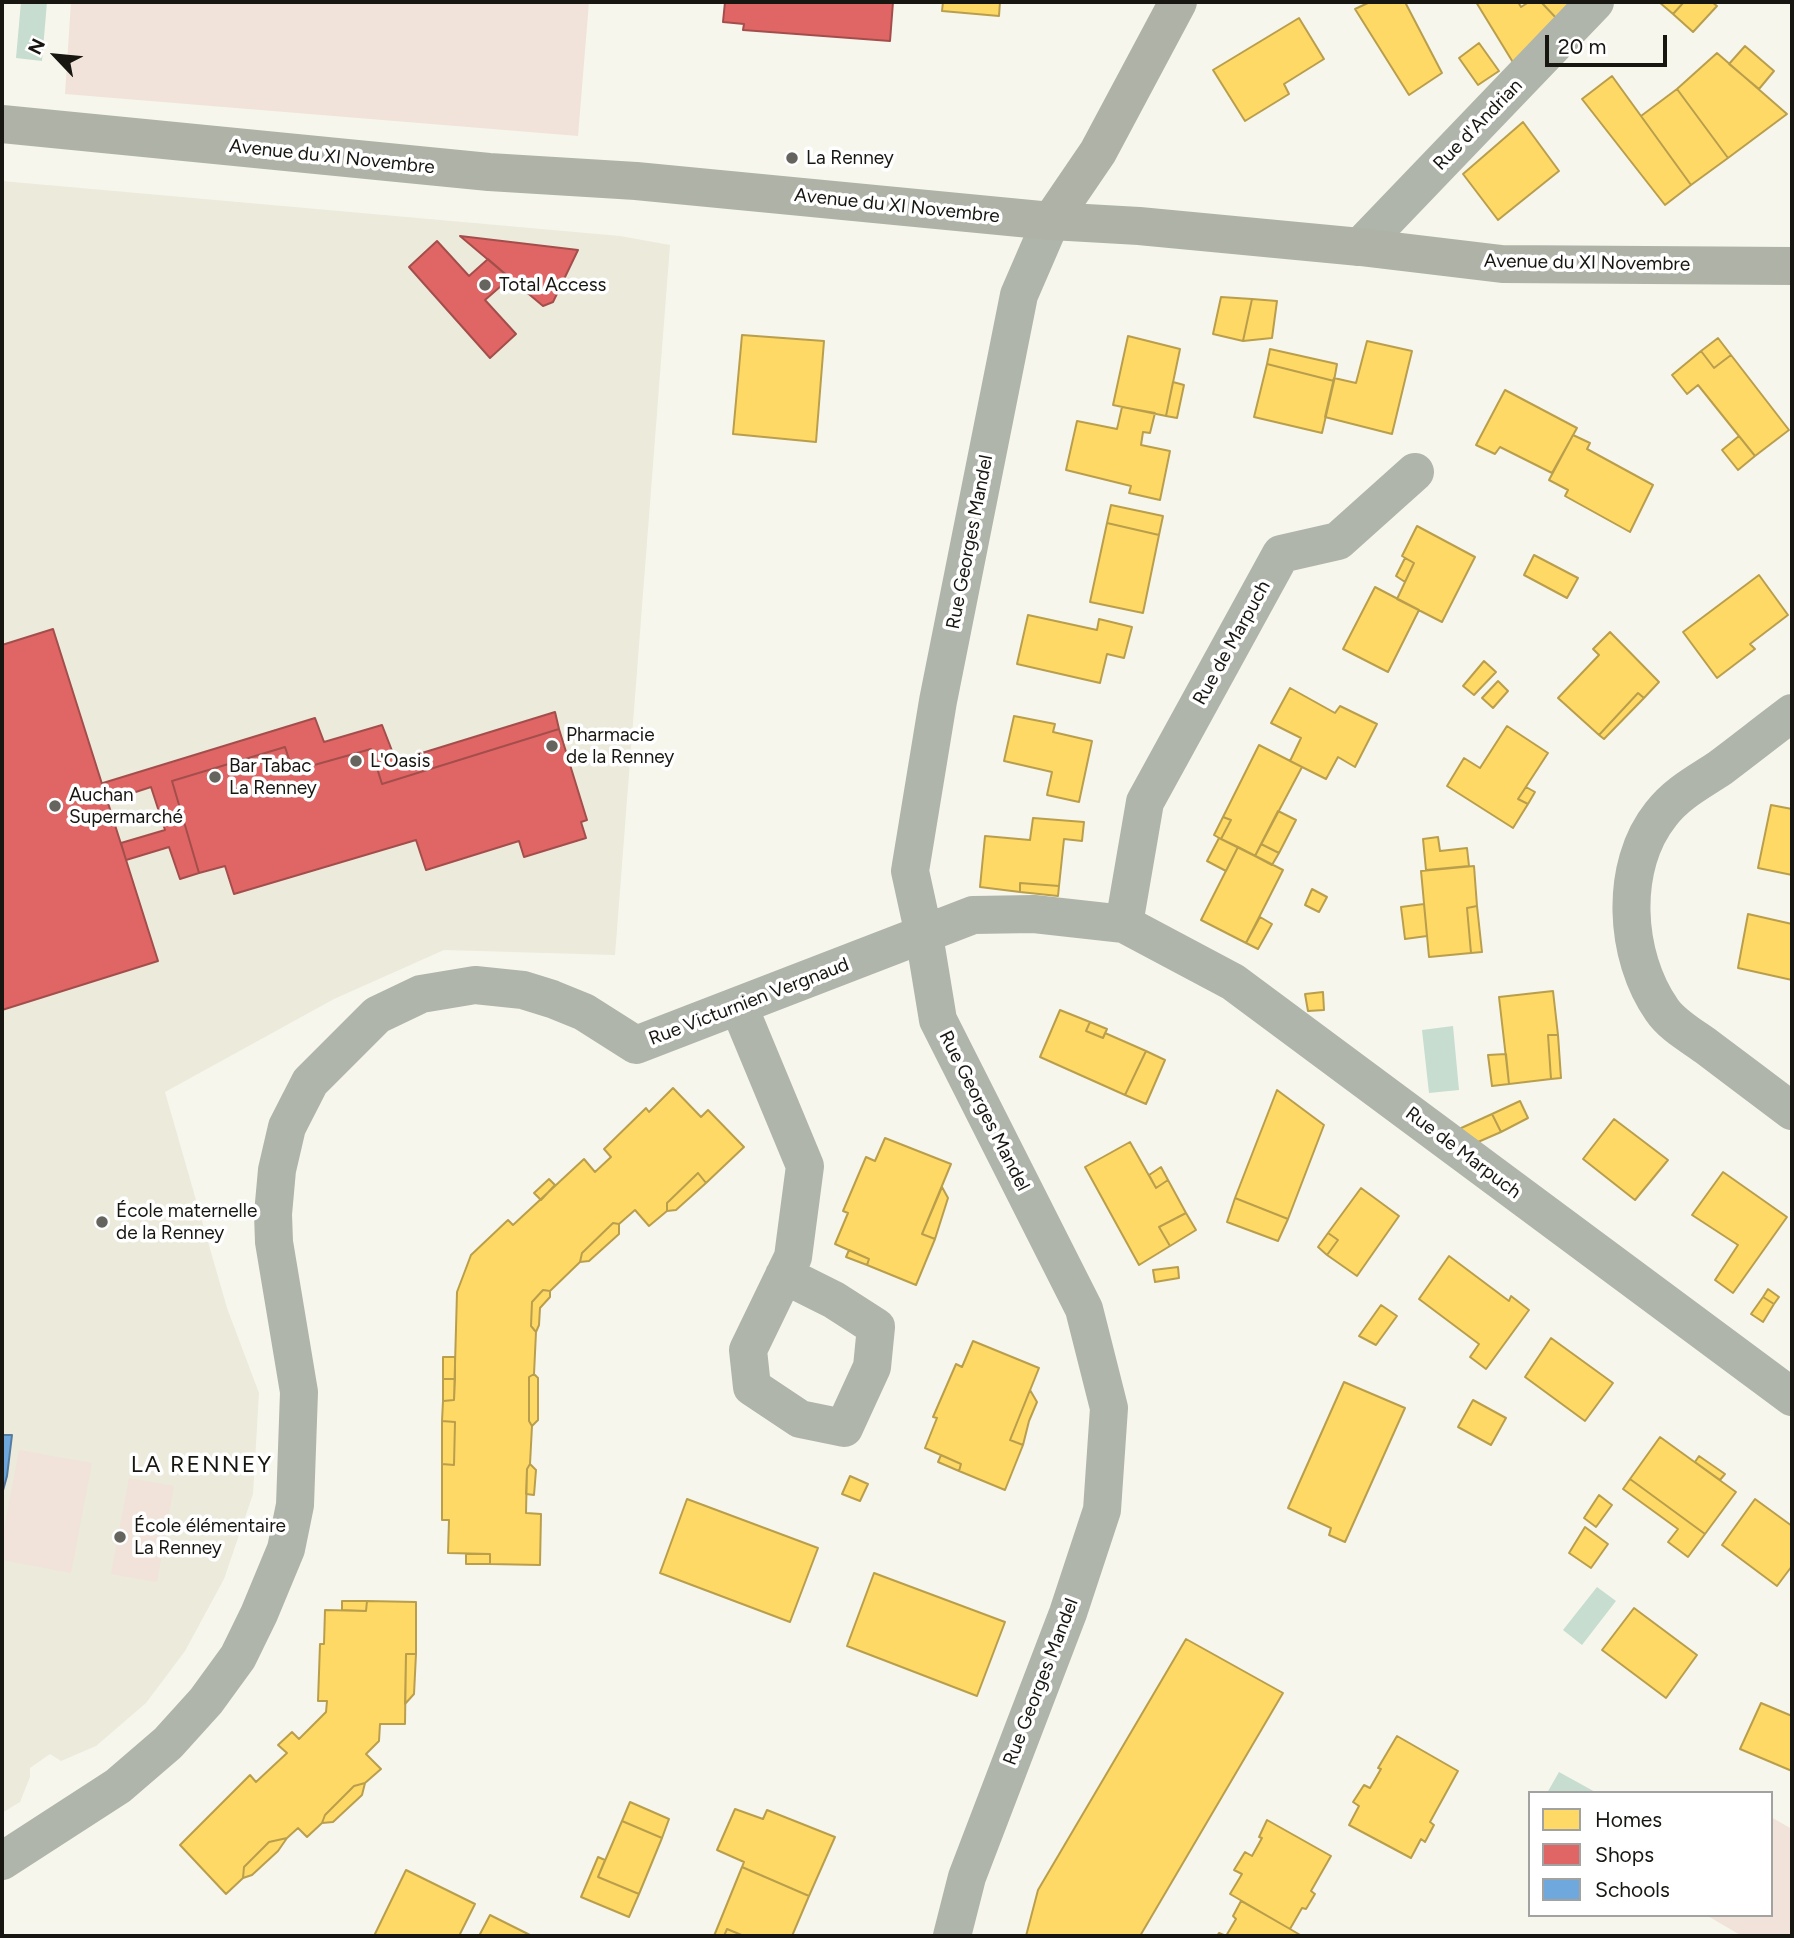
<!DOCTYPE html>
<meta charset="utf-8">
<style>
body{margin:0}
#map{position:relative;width:1794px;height:1938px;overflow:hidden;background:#f6f6ed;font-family:Figtree,sans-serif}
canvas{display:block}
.frame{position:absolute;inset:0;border:4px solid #171611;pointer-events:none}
.legend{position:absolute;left:1528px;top:1791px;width:245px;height:126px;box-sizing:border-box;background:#fff;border:2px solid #a2a2a0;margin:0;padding:9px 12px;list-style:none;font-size:21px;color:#171611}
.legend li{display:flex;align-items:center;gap:14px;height:35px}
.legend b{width:35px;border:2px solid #a2a2a0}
.north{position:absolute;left:21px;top:21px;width:70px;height:70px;-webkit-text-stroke:5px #fff;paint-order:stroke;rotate:296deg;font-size:19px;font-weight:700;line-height:28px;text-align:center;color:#171611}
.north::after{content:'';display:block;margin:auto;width:24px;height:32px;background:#171611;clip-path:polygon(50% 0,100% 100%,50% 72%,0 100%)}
.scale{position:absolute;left:1545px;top:35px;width:122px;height:32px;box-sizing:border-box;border:4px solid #171611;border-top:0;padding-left:9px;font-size:21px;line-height:24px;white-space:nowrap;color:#171611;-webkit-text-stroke:5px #fff;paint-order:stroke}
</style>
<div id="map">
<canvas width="1794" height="1938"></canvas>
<div class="frame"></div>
<ul class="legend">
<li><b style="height:19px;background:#ffd966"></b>Homes</li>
<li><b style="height:19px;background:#e06666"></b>Shops</li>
<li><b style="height:19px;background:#6fa8dc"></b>Schools</li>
</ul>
<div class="north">N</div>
<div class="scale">20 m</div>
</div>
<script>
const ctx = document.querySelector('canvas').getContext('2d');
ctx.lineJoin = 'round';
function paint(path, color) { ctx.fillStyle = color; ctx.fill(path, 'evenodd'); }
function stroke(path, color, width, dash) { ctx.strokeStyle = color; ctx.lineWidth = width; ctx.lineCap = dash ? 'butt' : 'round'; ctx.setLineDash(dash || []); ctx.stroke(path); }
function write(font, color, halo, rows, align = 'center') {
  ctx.font = font + ' Figtree,sans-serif'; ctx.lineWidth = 7; ctx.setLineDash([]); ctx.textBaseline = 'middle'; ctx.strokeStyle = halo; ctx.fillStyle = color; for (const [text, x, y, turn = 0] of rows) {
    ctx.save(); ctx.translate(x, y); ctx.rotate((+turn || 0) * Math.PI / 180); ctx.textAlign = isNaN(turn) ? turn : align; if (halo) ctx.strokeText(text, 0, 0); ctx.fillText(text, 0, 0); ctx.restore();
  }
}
const built = new Path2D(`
 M 2,181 L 620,236 L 670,245 L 615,955 L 444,950 L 334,999 L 165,1092 L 227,1308 L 259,1393 L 253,1494 L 224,1579 L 185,1651 L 146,1703 L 96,1746 L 61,1761 L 50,1754 L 30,1768 L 30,1777 L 20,1802 L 2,1813 Z`);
const green = new Path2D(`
 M 71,2 L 589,2 L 578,136 L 65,94 Z
 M 19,1450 L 92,1463 L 71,1573 L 2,1560 L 2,1540 Z
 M 129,1478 L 174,1486 L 157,1582 L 111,1574 Z
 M 1771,1817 L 1792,1829 L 1792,1936 L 1742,1936 L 1706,1915 L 1771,1915 Z`);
const water = new Path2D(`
 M 21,2 L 47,2 L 42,61 L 16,58 Z
 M 1453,1026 L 1459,1090 L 1429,1093 L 1422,1030 Z
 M 1597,1587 L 1616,1601 L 1582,1645 L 1563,1630 Z
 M 1559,1772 L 1597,1793 L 1547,1793 Z`);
const homes = new Path2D(`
 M 943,2 L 1000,2 L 999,16 L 942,11 Z
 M 1370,2 L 1405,2 L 1442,73 L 1409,95 L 1355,9 Z
 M 1476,2 L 1518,2 L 1521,7 L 1529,2 L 1541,2 L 1558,20 L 1514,64 Z
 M 1541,2 L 1576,2 L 1558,20 Z
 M 1659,2 L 1684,2 L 1673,14 Z
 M 1684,2 L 1712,2 L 1717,6 L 1693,32 L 1673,14 Z
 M 1299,18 L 1324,59 L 1284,84 L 1289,94 L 1245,121 L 1213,70 Z
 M 1479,43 L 1499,71 L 1478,85 L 1459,58 Z
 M 1745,46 L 1774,71 L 1759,89 L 1729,64 Z
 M 1717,53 L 1787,114 L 1728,158 L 1677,89 Z
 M 1612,76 L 1691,185 L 1665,205 L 1582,99 Z
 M 1677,89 L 1728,158 L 1691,185 L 1641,116 Z
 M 1523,122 L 1559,171 L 1498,220 L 1463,174 Z
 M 1221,297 L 1252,299 L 1243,341 L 1213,334 Z
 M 1252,299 L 1277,301 L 1272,338 L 1243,341 Z
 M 742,335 L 824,341 L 816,442 L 733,434 Z
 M 1128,336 L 1180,349 L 1166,416 L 1113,405 Z
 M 1718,338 L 1731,355 L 1714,368 L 1701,351 Z
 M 1367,341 L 1412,351 L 1392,434 L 1325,417 L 1334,378 L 1356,383 Z
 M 1270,349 L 1337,364 L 1334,381 L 1267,364 Z
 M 1701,351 L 1714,368 L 1731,355 L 1789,430 L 1755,456 L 1698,385 L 1687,394 L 1672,375 Z
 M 1267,364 L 1334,381 L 1322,433 L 1254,417 Z
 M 1173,382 L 1184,385 L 1177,418 L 1166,416 Z
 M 1505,390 L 1577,428 L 1552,473 L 1500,447 L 1495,454 L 1476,445 Z
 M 1122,407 L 1155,413 L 1150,433 L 1143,432 L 1141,445 L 1170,451 L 1160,500 L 1129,493 L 1131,486 L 1066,470 L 1077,421 L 1117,429 Z
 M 1573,435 L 1590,443 L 1587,449 L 1653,485 L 1630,532 L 1565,496 L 1568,490 L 1549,480 Z
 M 1739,436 L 1755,456 L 1738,470 L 1722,450 Z
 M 1111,505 L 1163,516 L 1159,535 L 1107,523 Z
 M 1107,523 L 1159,535 L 1143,613 L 1090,602 Z
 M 1417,526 L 1475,557 L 1442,622 L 1397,599 L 1414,563 L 1402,556 Z
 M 1534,555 L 1578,578 L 1567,598 L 1524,575 Z
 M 1405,558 L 1414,563 L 1405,582 L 1396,576 Z
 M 1759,575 L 1788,615 L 1750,644 L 1755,649 L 1717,678 L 1683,632 Z
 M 1375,587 L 1419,610 L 1388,672 L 1343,649 Z
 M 1028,615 L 1097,630 L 1099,619 L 1132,627 L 1124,658 L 1107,654 L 1100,683 L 1017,664 Z
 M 1610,632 L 1659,682 L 1644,698 L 1638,693 L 1599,735 L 1558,698 L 1599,655 L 1593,649 Z
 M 1484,661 L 1496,672 L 1474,695 L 1463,686 Z
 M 1498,681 L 1508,691 L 1493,708 L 1482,698 Z
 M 1290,688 L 1335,713 L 1340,706 L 1377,724 L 1355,767 L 1338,757 L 1326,779 L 1290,761 L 1301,738 L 1271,723 Z
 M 1638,693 L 1644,698 L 1604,739 L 1599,735 Z
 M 1014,716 L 1055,724 L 1053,732 L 1092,741 L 1079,802 L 1047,795 L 1052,772 L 1004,761 Z
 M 1507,726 L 1548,753 L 1518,799 L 1528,804 L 1513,828 L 1447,786 L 1464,758 L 1480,768 Z
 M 1259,745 L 1302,767 L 1255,856 L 1221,839 L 1231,820 L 1223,817 Z
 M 1526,787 L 1535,792 L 1528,804 L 1518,799 Z
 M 1771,805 L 1792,809 L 1792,875 L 1758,868 Z
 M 1278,811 L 1296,820 L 1279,853 L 1261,844 Z
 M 1223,817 L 1231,820 L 1221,839 L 1214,835 Z
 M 1033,818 L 1084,822 L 1082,841 L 1064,839 L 1059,886 L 1020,883 L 1020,892 L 980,887 L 985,836 L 1030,840 Z
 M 1438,837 L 1440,851 L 1467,848 L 1469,866 L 1426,870 L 1423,839 Z
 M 1219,838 L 1238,847 L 1226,871 L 1207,861 Z
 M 1261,844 L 1279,853 L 1272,865 L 1255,856 Z
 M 1238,847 L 1283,870 L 1246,943 L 1201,920 Z
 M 1474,866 L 1477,906 L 1467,908 L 1471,953 L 1429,957 L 1421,871 Z
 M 1020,883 L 1059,886 L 1058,896 L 1020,892 Z
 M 1312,889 L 1327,897 L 1319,912 L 1305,905 Z
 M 1424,904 L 1427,936 L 1405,939 L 1401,907 Z
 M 1477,906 L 1482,952 L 1471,953 L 1467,908 Z
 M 1748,914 L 1792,924 L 1792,980 L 1738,968 Z
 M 1260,917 L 1272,924 L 1258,949 L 1246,943 Z
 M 1553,991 L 1558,1035 L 1548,1035 L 1551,1079 L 1509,1084 L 1499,997 Z
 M 1323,992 L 1324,1010 L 1308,1011 L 1305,994 Z
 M 1060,1010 L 1090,1022 L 1086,1031 L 1103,1038 L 1105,1033 L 1146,1051 L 1125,1095 L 1040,1057 Z
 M 1090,1022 L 1107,1029 L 1103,1038 L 1086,1031 Z
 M 1548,1035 L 1558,1035 L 1561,1078 L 1551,1079 Z
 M 1146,1051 L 1165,1060 L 1146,1104 L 1125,1095 Z
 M 1506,1054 L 1509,1084 L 1492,1086 L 1488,1055 Z
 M 673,1088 L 701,1117 L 708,1110 L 744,1147 L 706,1183 L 698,1173 L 667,1203 L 667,1211 L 649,1226 L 635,1210 L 619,1224 L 613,1223 L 582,1253 L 580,1262 L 550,1291 L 543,1290 L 532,1302 L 531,1326 L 536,1332 L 534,1374 L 529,1377 L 529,1421 L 532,1426 L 530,1464 L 527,1469 L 526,1513 L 541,1514 L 540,1565 L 490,1564 L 490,1554 L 448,1553 L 449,1520 L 442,1520 L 442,1464 L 454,1465 L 455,1422 L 442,1421 L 443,1401 L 454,1400 L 457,1292 L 471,1255 L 508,1220 L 513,1225 L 584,1159 L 595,1172 L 611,1157 L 604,1149 L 646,1108 L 649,1112 Z
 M 1277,1090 L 1324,1125 L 1288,1219 L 1235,1198 Z
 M 1520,1101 L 1528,1118 L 1501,1132 L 1492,1114 Z
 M 1492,1114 L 1501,1132 L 1478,1142 L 1459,1129 Z
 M 1614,1119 L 1668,1160 L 1635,1200 L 1583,1159 Z
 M 885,1138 L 951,1164 L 922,1234 L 935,1239 L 916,1285 L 867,1265 L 869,1259 L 835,1244 L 848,1213 L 843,1211 L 866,1157 L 875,1161 Z
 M 1130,1142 L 1156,1188 L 1168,1180 L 1186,1213 L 1159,1227 L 1170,1246 L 1139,1265 L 1085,1167 Z
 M 1161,1167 L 1168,1180 L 1156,1188 L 1149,1175 Z
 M 1723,1172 L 1787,1217 L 1733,1293 L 1715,1280 L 1738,1245 L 1692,1215 Z
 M 698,1173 L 706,1183 L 676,1210 L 667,1211 L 667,1203 Z
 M 549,1179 L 555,1185 L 541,1200 L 534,1193 Z
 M 942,1187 L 948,1198 L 935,1239 L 922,1234 Z
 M 1361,1188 L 1399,1216 L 1357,1276 L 1327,1255 L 1338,1240 L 1328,1233 Z
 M 1235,1198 L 1288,1219 L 1278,1241 L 1227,1222 Z
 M 1186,1213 L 1196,1230 L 1170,1246 L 1159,1227 Z
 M 613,1223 L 619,1224 L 619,1234 L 589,1261 L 580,1262 L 582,1253 Z
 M 1328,1233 L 1338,1240 L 1327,1255 L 1318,1247 Z
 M 849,1250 L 869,1259 L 867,1265 L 846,1257 Z
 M 1449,1256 L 1509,1301 L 1511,1296 L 1529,1310 L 1486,1369 L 1470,1357 L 1479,1344 L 1419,1299 Z
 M 1178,1267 L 1179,1278 L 1155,1282 L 1153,1270 Z
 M 1768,1289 L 1779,1297 L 1774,1304 L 1763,1297 Z
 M 543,1290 L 550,1291 L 550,1297 L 540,1308 L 539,1325 L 536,1332 L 531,1326 L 532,1302 Z
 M 1763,1297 L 1774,1304 L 1763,1322 L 1751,1314 Z
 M 1381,1305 L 1397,1316 L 1376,1345 L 1359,1336 Z
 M 1551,1338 L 1613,1383 L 1585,1421 L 1525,1377 Z
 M 973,1341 L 1039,1368 L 1010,1440 L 1023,1445 L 1005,1490 L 959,1471 L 961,1464 L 925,1448 L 937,1418 L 933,1417 L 956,1364 L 962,1367 Z
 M 443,1357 L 455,1357 L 455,1379 L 443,1379 Z
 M 534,1374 L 538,1378 L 538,1420 L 532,1426 L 529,1421 L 529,1377 Z
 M 443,1379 L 455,1379 L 454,1400 L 443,1401 Z
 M 1344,1382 L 1405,1408 L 1345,1542 L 1329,1535 L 1331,1528 L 1288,1508 Z
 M 1030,1390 L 1037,1402 L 1029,1421 L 1023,1445 L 1010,1440 Z
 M 1473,1400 L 1506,1418 L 1491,1445 L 1458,1427 Z
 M 442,1421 L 455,1422 L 454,1465 L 442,1464 Z
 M 1660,1437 L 1736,1492 L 1705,1534 L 1630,1479 Z
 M 941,1455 L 961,1464 L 959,1471 L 938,1462 Z
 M 1699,1456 L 1725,1474 L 1720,1480 L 1695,1462 Z
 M 530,1464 L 536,1470 L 534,1495 L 526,1494 L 527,1469 Z
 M 850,1476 L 868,1484 L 860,1501 L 842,1494 Z
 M 1630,1479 L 1705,1534 L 1688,1557 L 1668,1542 L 1678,1529 L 1623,1489 Z
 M 1599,1495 L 1612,1505 L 1596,1527 L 1584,1518 Z
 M 687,1499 L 818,1548 L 790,1622 L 660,1573 Z
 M 1755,1499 L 1792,1526 L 1792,1566 L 1777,1586 L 1722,1545 Z
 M 1585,1527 L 1608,1544 L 1591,1568 L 1569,1553 Z
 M 466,1554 L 490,1554 L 490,1564 L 466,1564 Z
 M 874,1573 L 1005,1622 L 977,1696 L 847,1646 Z
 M 342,1601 L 367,1601 L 366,1611 L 342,1610 Z
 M 367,1601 L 416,1602 L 416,1654 L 406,1654 L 405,1724 L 380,1724 L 379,1741 L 366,1754 L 381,1769 L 365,1783 L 354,1786 L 325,1815 L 322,1823 L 307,1837 L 298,1828 L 287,1838 L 269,1842 L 244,1867 L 243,1878 L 226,1894 L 180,1845 L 250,1775 L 256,1782 L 287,1753 L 278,1745 L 292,1732 L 299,1739 L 326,1712 L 327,1701 L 318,1701 L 320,1644 L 324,1644 L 325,1610 L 366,1611 Z
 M 1634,1608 L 1697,1655 L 1666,1698 L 1602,1650 Z
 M 1186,1639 L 1283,1693 L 1140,1936 L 1026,1936 L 1038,1890 Z
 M 406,1654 L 416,1654 L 414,1694 L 405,1704 Z
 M 1761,1703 L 1792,1716 L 1792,1771 L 1740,1749 Z
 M 1397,1736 L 1458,1771 L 1430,1822 L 1434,1825 L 1425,1842 L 1421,1839 L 1411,1858 L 1349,1825 L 1359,1806 L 1353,1802 L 1364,1785 L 1370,1788 L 1381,1769 L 1378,1768 Z
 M 365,1783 L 362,1795 L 333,1822 L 322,1823 L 325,1815 L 354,1786 Z
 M 630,1802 L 669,1819 L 662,1838 L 622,1821 Z
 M 735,1809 L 763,1819 L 767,1810 L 835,1837 L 809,1896 L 742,1867 L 744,1862 L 717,1850 Z
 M 1267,1820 L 1331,1856 L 1311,1891 L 1315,1894 L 1306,1909 L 1302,1908 L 1290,1929 L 1230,1894 L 1242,1874 L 1234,1870 L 1245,1852 L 1252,1856 L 1262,1838 L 1259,1837 Z
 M 622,1821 L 662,1838 L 639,1894 L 598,1877 Z
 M 287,1838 L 278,1851 L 252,1875 L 243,1878 L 244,1867 L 269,1842 Z
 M 598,1857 L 605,1860 L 598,1877 L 639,1894 L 629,1917 L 581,1897 Z
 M 742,1867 L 809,1896 L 792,1936 L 744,1936 L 727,1929 L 724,1936 L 714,1936 Z
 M 406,1870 L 475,1904 L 459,1936 L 374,1936 Z
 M 1241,1901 L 1290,1929 L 1302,1936 L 1217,1936 L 1219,1933 L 1226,1936 L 1236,1919 L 1233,1916 Z
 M 490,1915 L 532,1936 L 479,1936 Z
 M 727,1929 L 744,1936 L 724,1936 Z`);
const shops = new Path2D(`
 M 725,2 L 893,2 L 890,41 L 743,30 L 744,24 L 723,22 Z
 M 460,236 L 578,250 L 553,302 L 543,306 Z
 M 437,241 L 469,276 L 488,259 L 510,278 L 485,300 L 516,334 L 490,358 L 409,267 Z
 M 53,629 L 158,961 L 2,1010 L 2,645 Z
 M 555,712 L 559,729 L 382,784 L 371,749 L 293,771 L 285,747 L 172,781 L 199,873 L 180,879 L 169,847 L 126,860 L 121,843 L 165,830 L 151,787 L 108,801 L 103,783 L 315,718 L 324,742 L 382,725 L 396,761 Z
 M 559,729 L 587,820 L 581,822 L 586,838 L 524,857 L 519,841 L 426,870 L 416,840 L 234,894 L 225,866 L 199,873 L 172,781 L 285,747 L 293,771 L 371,749 L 382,784 Z`);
const schools = new Path2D(`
 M 2,1435 L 12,1435 L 7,1476 L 2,1494 Z`);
const street = new Path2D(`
 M 1360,247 L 1595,2
 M 1792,713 C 1768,731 1744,750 1720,768 C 1699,782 1677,793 1661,814 C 1619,866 1624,956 1662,1010 C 1672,1025 1692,1036 1707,1047 C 1735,1068 1764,1090 1792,1111
 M 1124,924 L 1145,802 L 1281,554 L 1338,541 L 1415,472
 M 739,1007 L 805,1166 L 793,1257 L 748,1350 L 752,1387 L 800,1419 L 844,1428 L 872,1367 L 876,1327 L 834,1300 L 784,1275
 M 2,1861 L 118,1786 L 168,1743 L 206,1701 L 238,1657 L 259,1614 L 286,1549 L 295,1505 L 299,1392 L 274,1242 L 273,1214 L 277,1170 L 287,1127 L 310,1082 L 377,1015 L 421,994 L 475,985 L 523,990 L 552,999 L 584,1012 L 636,1045 L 973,915 L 1034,914 L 1124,924 L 1233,982 L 1792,1397
 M 952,1936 L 967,1877 L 1068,1613 L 1102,1510 L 1109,1408 L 1084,1309 L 938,1020 L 924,935 L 910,871 L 938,701 L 1019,295 L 1051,221`);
const secondary = new Path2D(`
 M 2,124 L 489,172 L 636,181 L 1051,221 L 1139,226 L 1360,247 L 1502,264 L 1792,266
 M 1051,221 L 1098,152 L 1178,2`);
const markers = [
 [792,158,7,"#65645e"],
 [485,285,7,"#65645e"],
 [552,746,7,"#65645e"],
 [356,761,7,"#65645e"],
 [215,777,7,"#65645e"],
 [55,806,7,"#65645e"],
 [102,1222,7,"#65645e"],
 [120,1537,7,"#65645e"]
];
const streetNames = [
 ["Rue d'Andrian",1478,125,-46],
 ["Avenue du XI Novembre",332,157,6],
 ["Avenue du XI Novembre",897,206,6],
 ["Avenue du XI Novembre",1587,263,1],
 ["Rue Georges Mandel",970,542,-79],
 ["Rue de Marpuch",1232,643,-61],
 ["Rue Victurnien Vergnaud",749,1002,-21],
 ["Rue Georges Mandel",984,1111,63],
 ["Rue de Marpuch",1463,1153,37],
 ["Rue Georges Mandel",1041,1682,-69]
];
const poiNames = [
 ["La Renney",806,158],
 ["Total Access",499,285],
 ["Pharmacie",566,735],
 ["de la Renney",566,757],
 ["L'Oasis",370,761],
 ["Bar Tabac",229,766],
 ["La Renney",229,788],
 ["Auchan",69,795],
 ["Supermarché",69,817],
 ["École maternelle",116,1211],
 ["de la Renney",116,1233],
 ["École élémentaire",134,1526],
 ["La Renney",134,1548]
];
const quarterNames = [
 ["LA RENNEY",202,1465]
];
paint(built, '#ebeadb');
paint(green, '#f1e3d9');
paint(water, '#c6ddd0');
paint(homes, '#ffd966');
stroke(homes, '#b99e4c', 2);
paint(shops, '#e06666');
stroke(shops, '#a44e4c', 2);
paint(schools, '#6fa8dc');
stroke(schools, '#557c9f', 2);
stroke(street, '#afb5aa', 38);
stroke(secondary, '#afb3a7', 38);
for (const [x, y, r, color] of markers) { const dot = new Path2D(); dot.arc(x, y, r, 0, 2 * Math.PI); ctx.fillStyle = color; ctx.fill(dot); stroke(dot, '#fff', 2.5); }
write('19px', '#171611', '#fff', streetNames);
write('19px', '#171611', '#fff', poiNames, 'left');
ctx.letterSpacing = '2px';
write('23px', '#171611', '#fff', quarterNames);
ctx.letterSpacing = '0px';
</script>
